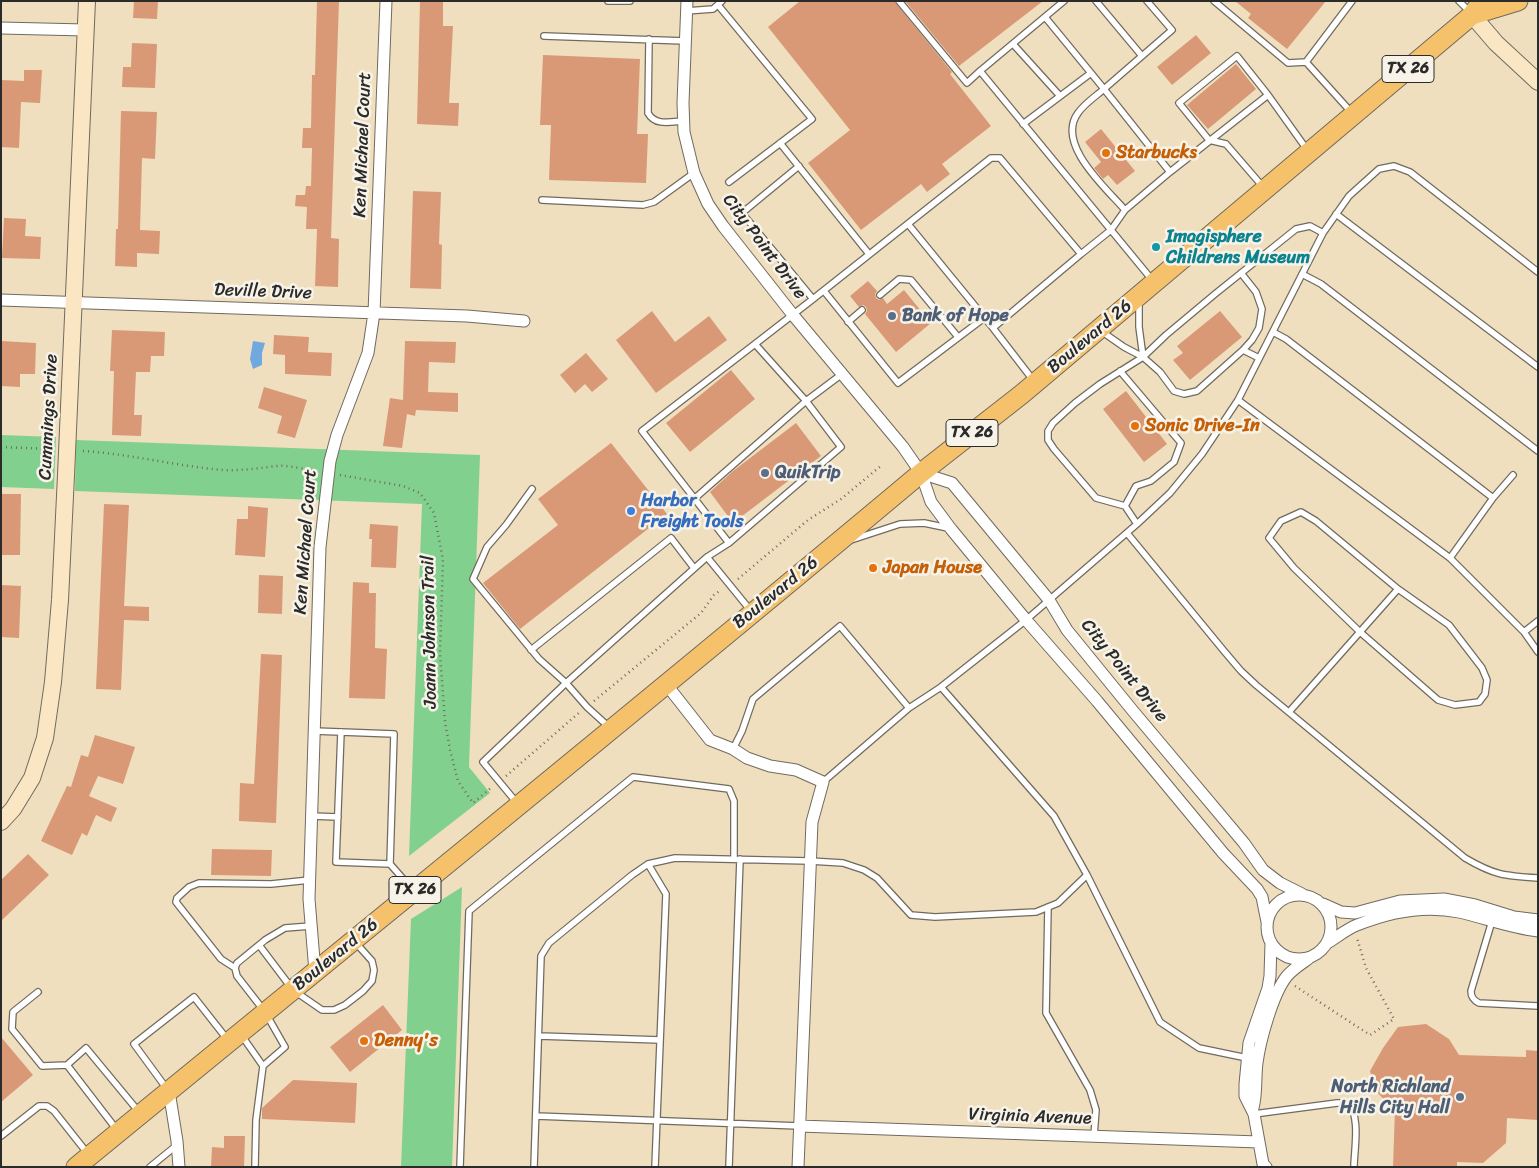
<!DOCTYPE html>
<style>
body{margin:0}
#map{position:relative;width:1539px;height:1168px;overflow:hidden;background:#efdfbf;font-family:Sriracha,sans-serif}
canvas{display:block}
.frame{position:absolute;inset:0;border:2px solid #2b2b2b;pointer-events:none}
</style>
<div id="map">
<canvas width="1539" height="1168"></canvas>
<div class="frame"></div>
</div>
<script>
const ctx = document.querySelector('canvas').getContext('2d');
ctx.lineJoin = 'round';
function paint(path, color) { ctx.fillStyle = color; ctx.fill(path, 'evenodd'); }
function stroke(path, color, width, dash) { ctx.strokeStyle = color; ctx.lineWidth = width; ctx.lineCap = dash ? 'butt' : 'round'; ctx.setLineDash(dash || []); ctx.stroke(path); }
function write(font, color, halo, rows, align = 'center') {
  ctx.font = font + ' Sriracha,sans-serif'; ctx.lineWidth = 5; ctx.setLineDash([]); ctx.textBaseline = 'middle'; ctx.strokeStyle = halo; ctx.fillStyle = color; for (const [text, x, y, turn = 0] of rows) {
    ctx.save(); ctx.translate(x, y); ctx.rotate((+turn || 0) * Math.PI / 180); ctx.textAlign = isNaN(turn) ? turn : align; if (halo) ctx.strokeText(text, 0, 0); ctx.fillText(text, 0, 0); ctx.restore();
  }
}
const green = new Path2D(`
 M 1,435 L 56,437 L 54,489 L 1,487 Z
 M 76,440 L 480,455 L 469,767 L 490,793 L 409,856 L 422,504 L 75,491 Z
 M 462,887 L 452,1167 L 401,1167 L 411,919 Z`);
const water = new Path2D(`
 M 253,341 L 265,343 L 262,353 L 262,365 L 253,369 L 250,359 Z`);
const building = new Path2D(`
 M 134,1 L 158,1 L 157,19 L 133,18 Z
 M 317,1 L 339,1 L 331,238 L 339,239 L 338,287 L 315,286 L 317,229 L 306,229 L 307,207 L 295,206 L 296,195 L 305,195 L 306,186 L 311,186 L 312,148 L 302,148 L 303,128 L 311,128 L 312,75 L 315,75 Z
 M 420,1 L 443,1 L 443,26 L 453,26 L 449,103 L 459,103 L 458,126 L 417,124 Z
 M 800,1 L 894,1 L 952,72 L 950,74 L 991,126 L 942,164 L 950,174 L 927,192 L 921,184 L 861,230 L 808,163 L 850,130 L 768,27 Z
 M 905,1 L 1043,1 L 959,66 Z
 M 1235,1 L 1326,1 L 1287,49 L 1248,18 L 1251,14 Z
 M 1196,35 L 1211,53 L 1172,85 L 1157,67 Z
 M 132,43 L 157,44 L 155,88 L 122,87 L 123,67 L 131,67 Z
 M 543,55 L 640,59 L 637,134 L 648,134 L 646,183 L 549,180 L 551,125 L 540,125 Z
 M 1236,64 L 1256,89 L 1208,129 L 1187,105 Z
 M 24,70 L 42,70 L 40,103 L 21,102 L 19,148 L 1,147 L 1,80 L 24,81 Z
 M 121,111 L 157,112 L 155,159 L 142,158 L 140,230 L 160,231 L 159,254 L 137,253 L 137,267 L 115,266 L 116,229 L 118,229 Z
 M 1101,129 L 1135,171 L 1117,185 L 1108,175 L 1103,179 L 1094,168 L 1101,162 L 1085,142 Z
 M 413,191 L 441,192 L 439,244 L 442,245 L 441,289 L 410,288 Z
 M 4,218 L 26,219 L 25,236 L 41,237 L 40,259 L 2,258 Z
 M 868,281 L 877,291 L 875,294 L 876,298 L 879,300 L 883,298 L 887,304 L 904,290 L 931,323 L 896,352 L 865,314 L 867,311 L 866,307 L 863,305 L 859,307 L 850,296 Z
 M 652,311 L 675,342 L 709,316 L 727,340 L 656,393 L 616,340 Z
 M 1220,311 L 1242,337 L 1190,380 L 1173,360 L 1183,353 L 1177,346 Z
 M 112,330 L 165,332 L 164,356 L 151,356 L 150,372 L 136,372 L 134,415 L 142,415 L 141,436 L 112,435 L 114,371 L 110,371 Z
 M 274,335 L 309,337 L 308,352 L 332,353 L 331,376 L 285,374 L 285,355 L 273,354 Z
 M 1,341 L 36,343 L 35,374 L 20,374 L 20,387 L 1,386 Z
 M 405,341 L 456,342 L 455,363 L 429,362 L 428,392 L 458,393 L 458,412 L 416,410 L 415,416 L 407,414 L 402,448 L 383,446 L 390,398 L 403,400 Z
 M 586,353 L 608,379 L 592,392 L 585,384 L 575,393 L 560,375 Z
 M 731,370 L 755,399 L 690,452 L 666,423 Z
 M 264,387 L 307,400 L 295,438 L 277,433 L 282,416 L 258,408 Z
 M 1126,391 L 1167,444 L 1144,462 L 1103,409 Z
 M 796,423 L 821,456 L 733,523 L 710,492 L 733,471 Z
 M 611,443 L 667,514 L 520,629 L 483,583 L 558,525 L 538,499 Z
 M 1,494 L 21,494 L 20,555 L 1,555 Z
 M 104,504 L 129,505 L 124,606 L 149,607 L 149,621 L 124,620 L 121,690 L 96,689 Z
 M 248,506 L 268,508 L 265,557 L 235,555 L 237,519 L 248,519 Z
 M 370,524 L 398,526 L 396,568 L 371,567 L 372,539 L 369,539 Z
 M 259,575 L 283,576 L 282,614 L 258,613 Z
 M 353,582 L 369,583 L 369,593 L 376,593 L 375,648 L 387,649 L 385,699 L 349,698 Z
 M 1,585 L 21,586 L 19,638 L 1,637 Z
 M 261,654 L 282,655 L 276,823 L 239,821 L 240,783 L 254,784 Z
 M 95,735 L 135,747 L 123,784 L 98,776 L 89,796 L 117,808 L 111,822 L 96,815 L 87,836 L 82,833 L 72,855 L 41,841 L 67,786 L 71,787 L 81,755 L 88,757 Z
 M 212,849 L 272,850 L 271,876 L 211,875 Z
 M 28,854 L 49,875 L 1,921 L 1,880 Z
 M 383,1005 L 402,1030 L 350,1072 L 330,1047 Z
 M 1426,1024 L 1449,1039 L 1459,1055 L 1526,1057 L 1526,1050 L 1538,1051 L 1538,1120 L 1507,1118 L 1506,1143 L 1483,1163 L 1457,1162 L 1457,1167 L 1393,1167 L 1395,1109 L 1388,1104 L 1375,1090 L 1370,1071 L 1383,1048 L 1398,1027 Z
 M 1,1037 L 33,1075 L 1,1102 Z
 M 293,1080 L 357,1083 L 355,1123 L 262,1119 L 262,1108 Z
 M 224,1136 L 245,1136 L 244,1167 L 211,1167 L 212,1147 L 224,1148 Z`);
const path = new Path2D(`
 M 1,447 L 52,449
 M 83,451 C 130,454 176,466 223,470 C 242,471 259,468 277,466 C 289,465 303,469 315,471
 M 340,475 L 403,486 L 420,493 L 434,513 L 443,560 L 440,654 L 445,722 L 450,750 L 458,781 L 473,803 L 492,787
 M 738,579 L 808,520 L 841,499 L 882,465
 M 594,701 L 701,613 L 714,595 L 721,590
 M 506,776 L 580,712
 M 1295,986 L 1370,1035 L 1394,1019 L 1366,968 L 1357,938`);
const lane = new Path2D(`
 M 608,1 L 630,1
 M 899,1 L 967,83 L 980,71
 M 1064,1 L 980,71 L 1153,281
 M 1096,1 L 1142,56
 M 1214,1 L 1288,63 L 1306,62
 M 1459,1 L 1471,13
 M 718,5 L 812,119 L 729,182
 M 686,11 L 713,9 L 722,1
 M 1045,17 L 1091,73
 M 544,36 L 685,41
 M 649,39 L 648,113 C 655,126 670,122 683,121
 M 1013,44 L 1060,96
 M 1352,113 L 1306,62 L 1352,1
 M 1023,124 L 1091,73 L 1104,89 C 1096,96 1084,104 1078,113 C 1055,144 1107,189 1125,210
 M 780,143 L 869,254
 M 799,166 L 742,213 L 813,299
 M 1170,172 L 1268,95
 M 1264,188 L 1226,144 L 1209,140 L 1179,103 L 1237,56 L 1268,95 L 1308,151
 M 542,200 L 643,205 L 654,202 L 694,173
 M 1336,214 L 1538,367
 M 908,224 L 993,328
 M 1081,254 L 1111,230 L 1125,210 L 1170,172 L 1104,89 L 1172,30 L 1147,1
 M 1302,274 L 1321,284 L 1538,451
 M 824,291 L 898,383 L 984,318
 M 880,295 L 899,279 L 911,280 L 958,337
 M 848,322 L 862,310
 M 1101,331 L 1124,347 L 1143,357 L 1139,327 L 1139,301
 M 1273,332 L 1286,339 L 1493,498 L 1450,558
 M 755,344 L 813,299 L 991,158 L 1000,158 L 1081,254 L 993,328 L 1033,380
 M 1243,350 L 1259,358
 M 1143,357 L 1160,372 L 1174,391 L 1184,394 L 1197,391 L 1243,350 L 1252,340 L 1259,328 L 1262,309 L 1256,292 L 1241,273
 M 1120,371 L 1181,443 L 1174,462 L 1151,481 L 1136,486 L 1125,506
 M 1238,400 L 1450,558 L 1524,632 L 1538,652
 M 1493,498 L 1513,475
 M 694,499 L 806,401 L 755,344 L 642,431 L 729,543
 M 1137,524 L 1125,506 L 1096,498 L 1054,449 L 1048,440 L 1048,431 L 1053,423 L 1075,403 L 1100,384 L 1143,357 L 1166,335 L 1215,294 L 1296,229 L 1310,226 L 1323,233
 M 1127,533 L 1224,651 L 1241,671 L 1256,685 L 1465,858 C 1494,875 1504,876 1538,878
 M 851,540 L 900,524 L 924,523 L 948,528
 M 751,611 L 707,557 L 729,543 L 841,447 L 806,401 L 842,374
 M 1524,632 L 1538,621
 M 531,650 L 671,538 L 694,568
 M 941,687 L 1054,816 L 1087,875 L 1160,1022 L 1199,1048 L 1247,1058
 M 1289,712 L 1398,589 L 1316,521 L 1301,512 L 1281,521 L 1269,538 L 1294,568 L 1360,632 L 1438,700 L 1455,705 L 1479,702 L 1485,694 L 1487,680 L 1482,668 L 1449,625 L 1398,589
 M 609,727 L 587,707 L 566,683 L 707,557
 M 314,731 L 394,734 L 390,864 L 336,862 L 341,732
 M 733,749 L 742,731 L 753,699 L 840,626 L 909,708
 M 823,782 L 909,708 L 941,687 L 1026,620 L 1137,524 L 1170,493 L 1202,454 L 1238,400 L 1323,233 L 1349,196 L 1379,169 L 1394,166 L 1410,172 L 1538,272
 M 517,803 L 483,762 L 566,683 L 539,659 L 473,579 L 487,547 L 506,525 L 532,489
 M 311,816 L 338,817
 M 390,864 L 412,889
 M 648,864 L 666,894 L 655,1167
 M 1048,907 L 1046,1013 L 1090,1090 L 1096,1110 L 1094,1136
 M 1492,921 L 1471,991 C 1471,997 1473,1000 1479,1003 L 1538,1006
 M 259,945 L 293,990 L 322,1010 L 334,1010 L 345,1005 L 363,991 L 372,981 L 374,970 L 372,961 L 355,942
 M 235,968 L 221,959 L 176,902 L 177,898 L 189,887 L 199,883 L 271,884 L 310,880
 M 38,992 L 13,1012 L 12,1029 L 42,1066 L 67,1065
 M 242,1036 L 263,1066 L 256,1120 L 255,1167
 M 539,1036 L 660,1040
 M 263,1066 L 285,1047 L 265,1012 L 237,976 L 235,968 L 237,963 L 265,940 L 285,928 L 311,926
 M 167,1089 L 134,1044 L 194,997 L 227,1039
 M 1254,1114 L 1337,1103 C 1341,1103 1345,1102 1348,1105 C 1361,1114 1354,1152 1354,1167
 M 536,1116 L 799,1126
 M 117,1130 L 67,1065 L 86,1048 L 139,1112
 M 1,1136 L 39,1106 L 47,1106 L 54,1111 L 88,1154
 M 150,1167 L 177,1145
 M 460,1167 L 469,911 L 633,777 L 729,789 L 734,801 L 734,859
 M 534,1167 L 541,956 L 549,943 L 632,875 L 648,864 L 675,858 L 810,861 L 843,863 L 864,870 L 877,878 L 911,915 L 935,917 L 1036,912 L 1058,903 L 1087,875
 M 729,1167 L 740,859`);
const street = new Path2D(`
 M 687,1 L 683,103 L 684,132 L 694,173 L 708,204 L 723,226 L 793,315 L 903,447 L 921,473 L 931,502 L 951,529 L 1026,620 L 1097,701 L 1223,853 L 1257,889 L 1262,897 L 1267,922
 M 1,28 L 85,30
 M 1,300 L 467,316 L 524,321
 M 921,473 L 952,483 L 1049,600 L 1067,630 L 1133,711 L 1244,843 L 1263,870 L 1280,883 L 1302,894
 M 666,684 L 710,740 L 733,749 L 747,758 L 770,766 L 796,770 L 823,782 L 812,822 L 798,1167
 M1267 927a32 32 0 1 1 64 0a32 32 0 1 1-64 0Z
 M 1323,904 L 1341,912 L 1355,913 L 1400,901 L 1444,899 L 1475,905 L 1514,917 L 1538,920
 M 1327,943 C 1337,937 1347,929 1357,925 C 1389,912 1425,905 1459,912 C 1486,918 1510,928 1538,931
 M 315,972 L 309,899 L 320,547 L 330,461 L 337,435 L 368,353 L 374,313 L 386,1
 M 169,1091 L 177,1141 L 179,1167
 M 1253,1108 C 1257,1093 1255,1078 1257,1063 C 1260,1040 1273,993 1287,976 C 1293,969 1301,964 1308,959
 M 799,1126 L 1259,1142
 M 1266,1167 L 1263,1164 L 1254,1114 L 1245,1096 L 1245,1084 L 1249,1043 L 1268,988 L 1270,976 L 1271,943`);
const secondary = new Path2D(`
 M 1472,15 L 1496,43 L 1538,82
 M 1,822 L 13,809 L 32,778 L 45,738 L 53,682 L 60,600 L 66,475 L 87,1`);
const primary = new Path2D(`
 M 1472,15 L 1518,1
 M 76,1167 C 358,936 642,707 921,473 L 1022,394 L 1472,15 L 1482,1`);
const markers = [
 [1106,153,5,"#e8710a"],
 [1156,247,5,"#0f9aa8"],
 [892,316,5,"#5c6f8a"],
 [1135,426,5,"#e8710a"],
 [765,473,5,"#5c6f8a"],
 [631,511,5,"#3f7fe0"],
 [873,568,5,"#e8710a"],
 [364,1041,5,"#e8710a"],
 [1460,1097,5,"#5c6f8a"]
];
const shields = [
 [1408,69,52],
 [972,433,52],
 [415,890,52]
];
const shieldNames = [
 ["TX 26",1408,69],
 ["TX 26",972,433],
 ["TX 26",415,890]
];
const streetNames = [
 ["Ken Michael Court",363,145,-88],
 ["City Point Drive",764,247,53],
 ["Deville Drive",263,292,2],
 ["Boulevard 26",1090,337,-40],
 ["Cummings Drive",49,417,-87],
 ["Ken Michael Court",306,542,-86],
 ["Boulevard 26",776,593,-39],
 ["Joann Johnson Trail",430,632,-91],
 ["City Point Drive",1124,671,51],
 ["Boulevard 26",336,955,-39],
 ["Virginia Avenue",1030,1117,2]
];
const foodNames = [
 ["Starbucks",1116,153],
 ["Sonic Drive-In",1145,426],
 ["Japan House",883,568],
 ["Denny's",374,1041]
];
const cultureNames = [
 ["Imagisphere",1166,237],
 ["Childrens Museum",1166,258]
];
const serviceNames = [
 ["Bank of Hope",902,316],
 ["QuikTrip",775,473],
 ["North Richland",1450,1087,"right"],
 ["Hills City Hall",1450,1108,"right"]
];
const shopNames = [
 ["Harbor",641,501],
 ["Freight Tools",641,522]
];
paint(green, '#82d08e');
paint(water, '#70a9e0');
paint(building, '#d99976');
stroke(lane, '#706a5f', 8);
stroke(street, '#706a5f', 13);
stroke(secondary, '#706a5f', 18);
stroke(primary, '#706a5f', 21);
stroke(path, '#706a5f', 2.5, [1, 4]);
stroke(lane, '#fff', 5.5);
stroke(street, '#fff', 11);
stroke(secondary, '#fbe6c4', 16);
stroke(primary, '#f6c16b', 19);
for (const [x, y, r, color] of markers) { const dot = new Path2D(); dot.arc(x, y, r, 0, 2 * Math.PI); ctx.fillStyle = color; ctx.fill(dot); stroke(dot, '#f7f3e8', 2); }
for (const [x, y, w] of shields) { const box = new Path2D(); box.roundRect(x - w / 2, y - 13.5, w, 27, 4); ctx.fillStyle = '#f7f3e8'; ctx.fill(box); stroke(box, '#2b2b2b', 1); }
write('bold 16px', '#2b2b2b', null, shieldNames);
write('18px', '#2b2b2b', '#f7f3e8', streetNames);
write('bold 18px', '#c56008', '#f7f3e8', foodNames, 'left');
write('bold 18px', '#0d838f', '#f7f3e8', cultureNames, 'left');
write('bold 18px', '#4e5e75', '#f7f3e8', serviceNames, 'left');
write('bold 18px', '#366cbe', '#f7f3e8', shopNames, 'left');
</script>
